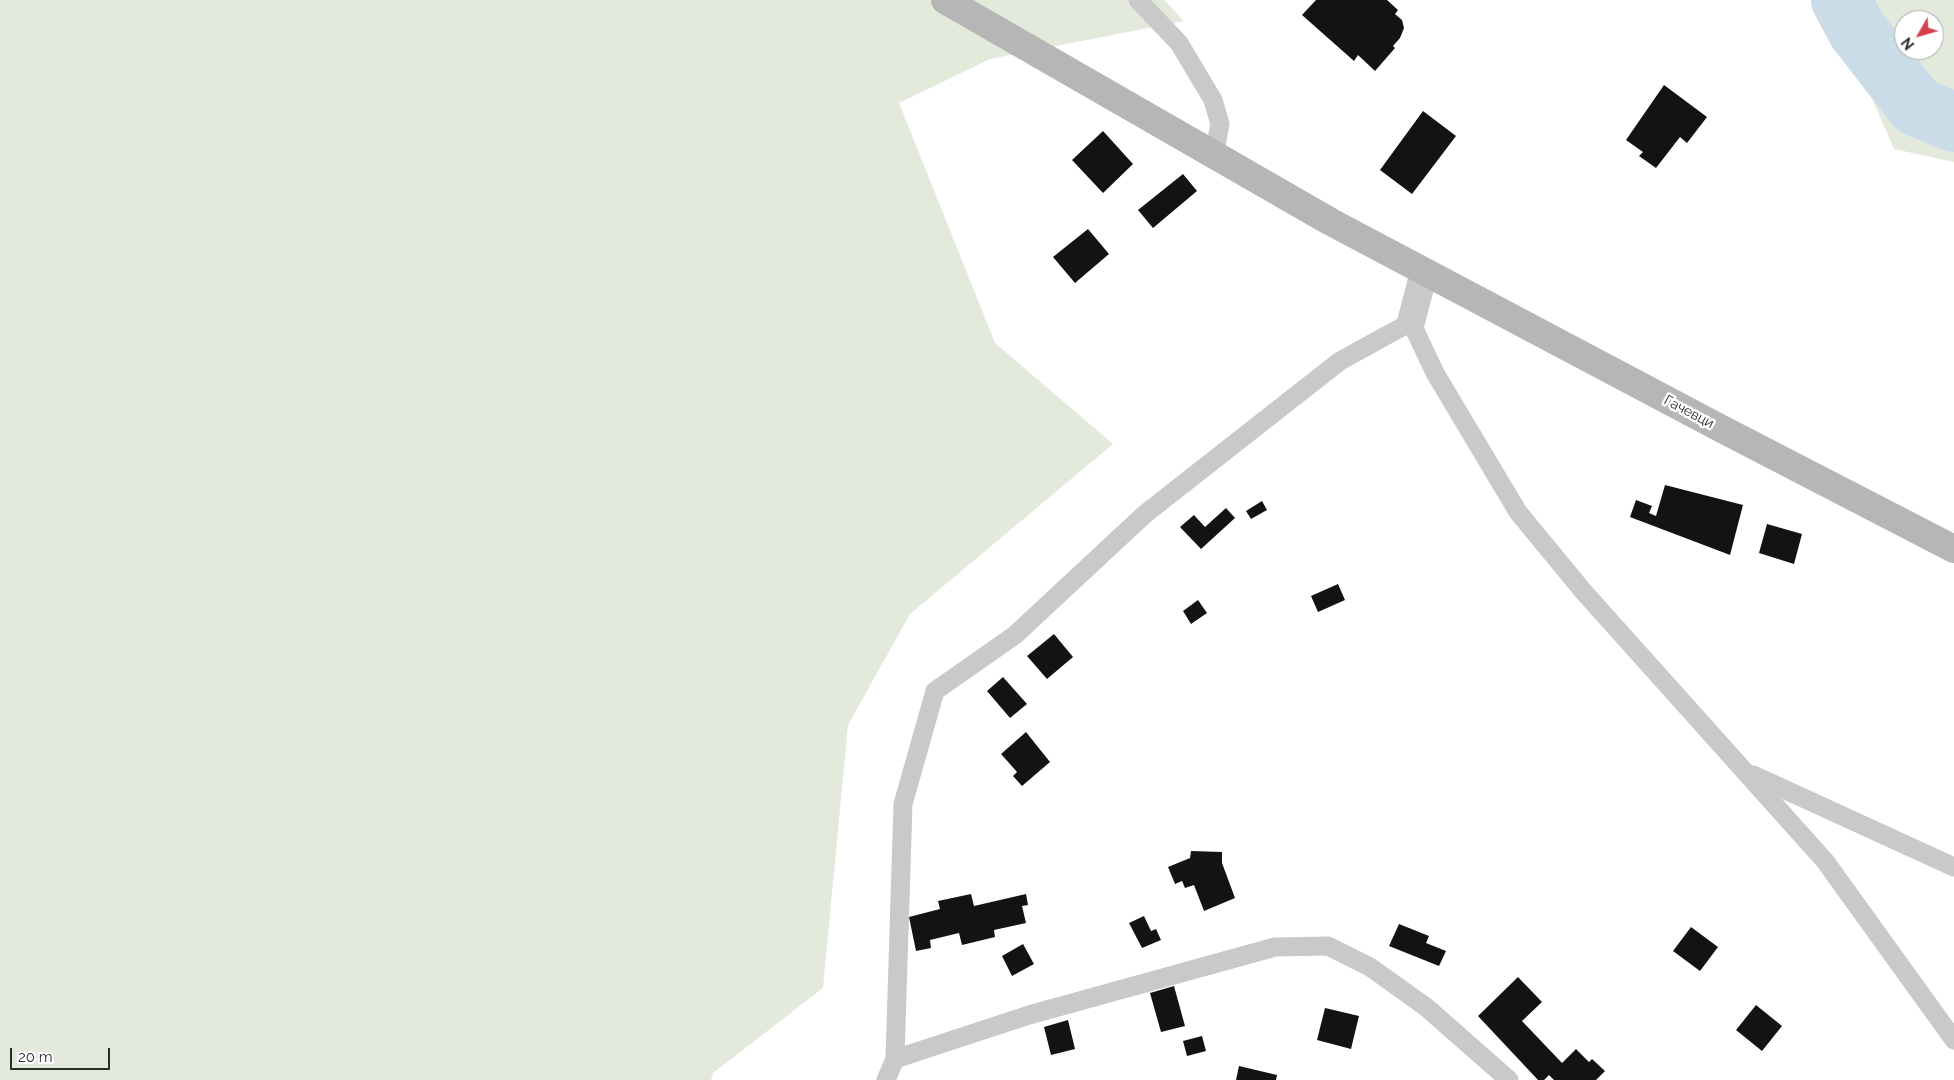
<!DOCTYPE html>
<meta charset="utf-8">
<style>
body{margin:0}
#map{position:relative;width:1954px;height:1080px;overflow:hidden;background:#fff;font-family:Raleway,sans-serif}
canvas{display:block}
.north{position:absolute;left:1894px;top:10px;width:50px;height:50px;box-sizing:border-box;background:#fff;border:1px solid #ababab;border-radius:50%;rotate:232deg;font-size:14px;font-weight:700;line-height:20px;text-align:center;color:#2c2c2c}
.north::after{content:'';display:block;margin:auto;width:18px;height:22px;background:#d33f4e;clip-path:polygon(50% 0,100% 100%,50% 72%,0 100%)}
.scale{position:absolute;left:10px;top:1048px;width:100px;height:22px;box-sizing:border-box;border:2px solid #2c2c2c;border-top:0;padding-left:6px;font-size:15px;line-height:18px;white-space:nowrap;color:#2c2c2c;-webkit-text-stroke:4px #fff;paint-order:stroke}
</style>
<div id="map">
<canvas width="1954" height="1080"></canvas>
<div class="north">N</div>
<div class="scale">20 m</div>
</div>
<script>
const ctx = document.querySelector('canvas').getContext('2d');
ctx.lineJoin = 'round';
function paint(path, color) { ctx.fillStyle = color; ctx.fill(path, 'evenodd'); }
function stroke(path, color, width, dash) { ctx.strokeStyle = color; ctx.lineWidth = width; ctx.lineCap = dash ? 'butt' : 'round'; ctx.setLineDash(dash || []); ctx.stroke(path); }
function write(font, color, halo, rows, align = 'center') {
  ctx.font = font + ' Raleway,sans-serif'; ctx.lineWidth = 5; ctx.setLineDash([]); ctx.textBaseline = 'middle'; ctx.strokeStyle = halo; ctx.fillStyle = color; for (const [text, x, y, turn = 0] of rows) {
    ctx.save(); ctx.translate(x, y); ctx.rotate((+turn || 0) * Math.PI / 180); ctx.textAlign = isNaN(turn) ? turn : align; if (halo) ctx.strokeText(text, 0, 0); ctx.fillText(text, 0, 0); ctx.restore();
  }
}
const green = new Path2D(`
 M 0,0 L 1164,0 L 1184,21 L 990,59 L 899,103 L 995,343 L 1113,444 L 910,614 L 848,725 L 823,988 L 713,1073 L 711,1080 L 0,1080 Z
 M 1829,0 L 1954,0 L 1954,162 L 1894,149 ZM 1904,20 L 1934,20 L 1934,50 L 1904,50 Z`);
const river = new Path2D(`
 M 1841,0 L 1857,30 L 1916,106 L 1954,122`);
const building = new Path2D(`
 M 1316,0 L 1387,0 L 1398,10 L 1395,14 L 1402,20 L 1404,28 L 1400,38 L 1393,46 L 1395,48 L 1375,71 L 1358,55 L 1354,61 L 1302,15 Z
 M 1664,85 L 1707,117 L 1687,143 L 1680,137 L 1656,168 L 1639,156 L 1643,152 L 1626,140 Z
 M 1423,111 L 1456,136 L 1412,194 L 1380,170 Z
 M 1103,131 L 1133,164 L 1103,193 L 1072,160 Z
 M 1183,174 L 1197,191 L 1153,228 L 1138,210 Z
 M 1088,229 L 1109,254 L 1075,283 L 1053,257 Z
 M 1665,485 L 1743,505 L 1730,555 L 1630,517 L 1636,500 L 1652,506 L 1649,513 L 1656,516 Z
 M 1262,501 L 1267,510 L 1251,519 L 1246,511 Z
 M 1226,508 L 1235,518 L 1201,549 L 1180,527 L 1194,515 L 1205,527 Z
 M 1767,524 L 1802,534 L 1794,564 L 1759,553 Z
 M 1338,584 L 1345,600 L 1318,612 L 1311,596 Z
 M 1198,600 L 1207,613 L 1191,624 L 1183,611 Z
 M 1054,634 L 1073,657 L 1047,679 L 1027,656 Z
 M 1003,677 L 1027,704 L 1010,718 L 987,691 Z
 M 1026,732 L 1050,762 L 1022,786 L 1013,776 L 1017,772 L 1001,754 Z
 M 1191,851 L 1222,852 L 1222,863 L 1235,898 L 1204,911 L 1194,885 L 1185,888 L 1182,881 L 1175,884 L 1168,867 L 1190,858 Z
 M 971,894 L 974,906 L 1026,894 L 1028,905 L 1022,906 L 1026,923 L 994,930 L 995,937 L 962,945 L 959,933 L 930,940 L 931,948 L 916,951 L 909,917 L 940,909 L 938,901 Z
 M 1144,916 L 1151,931 L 1156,929 L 1161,940 L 1142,948 L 1129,923 Z
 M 1399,924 L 1429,936 L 1426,943 L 1446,951 L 1439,966 L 1389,946 Z
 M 1691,927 L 1718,947 L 1700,971 L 1673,951 Z
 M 1023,944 L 1034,964 L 1012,976 L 1002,956 Z
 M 1518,977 L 1542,1002 L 1522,1021 L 1562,1063 L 1576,1049 L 1589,1062 L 1592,1059 L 1605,1071 L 1596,1080 L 1554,1080 L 1549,1075 L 1544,1080 L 1538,1080 L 1478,1016 Z
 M 1174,986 L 1185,1026 L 1161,1032 L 1150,993 Z
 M 1756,1005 L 1782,1026 L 1762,1051 L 1736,1030 Z
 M 1325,1008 L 1359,1016 L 1351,1049 L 1317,1040 Z
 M 1068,1020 L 1075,1049 L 1051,1055 L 1044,1027 Z
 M 1202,1036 L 1206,1051 L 1187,1056 L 1183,1041 Z
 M 1239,1066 L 1277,1075 L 1276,1080 L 1236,1080 Z`);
const lane = new Path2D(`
 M 1138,0 L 1179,43 L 1213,100 L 1220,124 L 1214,156
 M 1753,775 L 1954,867
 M 895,1059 L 1029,1015 L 1275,947 L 1328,946 L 1370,967 L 1426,1007 L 1509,1080
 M 886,1080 L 895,1059 L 903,804 L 935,691 L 1015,635 L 1145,514 L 1340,361 L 1411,322 L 1435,373 L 1518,512 L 1583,591 L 1825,861 L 1954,1040`);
const street = new Path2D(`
 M 1411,322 L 1424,272`);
const secondary = new Path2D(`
 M 945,0 L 1331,222 L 1720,428 L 1954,549`);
const streetNames = [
 ["Гачевци",1689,412,28]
];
paint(green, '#e3e9db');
stroke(river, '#c9dce7', 60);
paint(building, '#131313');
stroke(lane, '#c9c9c9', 19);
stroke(street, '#c9c9c9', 28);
stroke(secondary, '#b6b6b6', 28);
write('14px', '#2c2c2c', '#fff', streetNames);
</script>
